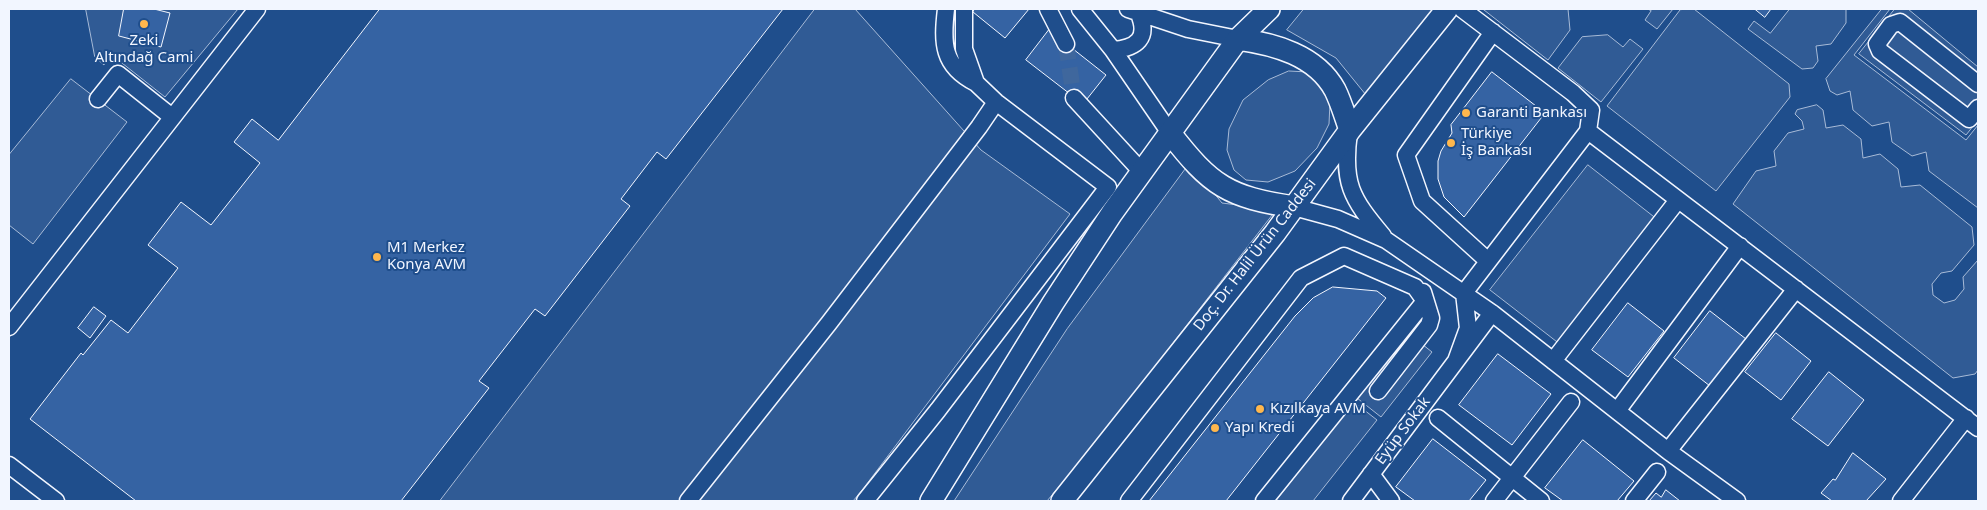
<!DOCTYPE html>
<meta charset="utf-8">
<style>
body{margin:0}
#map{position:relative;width:1987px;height:510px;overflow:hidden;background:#1f4e8c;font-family:"Noto Sans",sans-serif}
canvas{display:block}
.frame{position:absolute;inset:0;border:10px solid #f2f6ff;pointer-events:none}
</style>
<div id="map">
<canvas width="1987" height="510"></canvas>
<div class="frame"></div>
</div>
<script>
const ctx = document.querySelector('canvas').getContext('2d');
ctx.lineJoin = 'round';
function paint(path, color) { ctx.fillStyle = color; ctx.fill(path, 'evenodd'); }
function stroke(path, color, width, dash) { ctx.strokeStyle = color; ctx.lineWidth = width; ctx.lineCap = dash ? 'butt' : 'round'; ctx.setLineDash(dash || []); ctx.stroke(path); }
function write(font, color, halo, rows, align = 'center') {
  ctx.font = font + ' "Noto Sans",sans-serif'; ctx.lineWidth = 4; ctx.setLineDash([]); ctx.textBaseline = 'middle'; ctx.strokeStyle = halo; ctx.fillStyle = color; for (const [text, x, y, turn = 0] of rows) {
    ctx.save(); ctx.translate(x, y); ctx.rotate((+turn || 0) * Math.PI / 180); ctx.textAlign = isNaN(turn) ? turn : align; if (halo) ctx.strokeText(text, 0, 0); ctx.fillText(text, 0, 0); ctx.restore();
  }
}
const built = new Path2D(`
 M 86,9 L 238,9 L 165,97 L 108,52 L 104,65 L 95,57 Z
 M 815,9 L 855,9 L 981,150 L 1070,214 L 863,489 L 853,501 L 440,501 Z
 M 1304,9 L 1434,9 L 1366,95 L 1336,58 L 1287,30 Z
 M 1486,9 L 1568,9 L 1570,30 L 1548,60 L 1484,10 Z
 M 1648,9 L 1673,9 L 1657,29 L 1645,20 L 1651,11 Z
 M 1689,9 L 1694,9 L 1789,84 L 1790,97 L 1716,191 L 1607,106 L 1680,10 Z
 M 1790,9 L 1846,9 L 1846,23 L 1831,44 L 1816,46 L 1818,61 L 1813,68 L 1802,69 L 1748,29 L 1754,21 L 1770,33 Z
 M 1882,9 L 1890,9 L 1854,55 L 1966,140 L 1978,125 L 1978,208 L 1929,171 L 1926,152 L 1912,156 L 1892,142 L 1889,122 L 1872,126 L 1853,110 L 1850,91 L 1837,95 L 1830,91 L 1826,79 Z
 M 1895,9 L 1908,9 L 1978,67 L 1978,120 L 1966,135 L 1859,54 Z
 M 1608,35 L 1623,47 L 1630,39 L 1643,49 L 1601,102 L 1558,68 L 1582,37 Z
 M 1289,71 L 1308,72 L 1324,81 L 1330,102 L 1329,124 L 1317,148 L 1295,171 L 1268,182 L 1246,180 L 1234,170 L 1227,150 L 1229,129 L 1243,100 L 1268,80 Z
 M 71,79 L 127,122 L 33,244 L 9,225 L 9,155 Z
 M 1817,105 L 1823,110 L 1826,128 L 1843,125 L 1861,139 L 1863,158 L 1880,154 L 1898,169 L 1901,187 L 1920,185 L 1972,227 L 1974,245 L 1952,271 L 1941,273 L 1932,284 L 1933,295 L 1944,303 L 1955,300 L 1964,289 L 1963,277 L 1978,260 L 1978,370 L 1975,374 L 1953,378 L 1733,204 L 1756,171 L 1776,166 L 1774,151 L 1788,133 L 1804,129 L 1802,121 L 1795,114 L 1797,110 Z
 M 1190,163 L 1222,203 L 1276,210 L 1098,440 L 1047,501 L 954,501 L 1067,329 Z
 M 1588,165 L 1658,220 L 1561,345 L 1490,290 Z
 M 1408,333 L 1432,352 L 1381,417 L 1357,398 Z
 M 1354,402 L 1377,420 L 1313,501 L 1276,501 Z`);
const building = new Path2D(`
 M 124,9 L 154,9 L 170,13 L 161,47 L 119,36 Z
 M 380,9 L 783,9 L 666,159 L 657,152 L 621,199 L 630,206 L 545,316 L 535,309 L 479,381 L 489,388 L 401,501 L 136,501 L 30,419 L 81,353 L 83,355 L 111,320 L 128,333 L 178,268 L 148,245 L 181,202 L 211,225 L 260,163 L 234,142 L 252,119 L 278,140 Z
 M 975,9 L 1029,9 L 1005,38 L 973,12 Z
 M 1755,9 L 1771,9 L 1765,17 Z
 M 1049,30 L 1106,75 L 1083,104 L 1026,60 Z
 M 1492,72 L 1545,113 L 1464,217 L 1444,197 L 1438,179 L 1438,161 L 1441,151 L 1452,133 L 1451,125 Z
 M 1333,287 L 1377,291 L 1386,298 L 1226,501 L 1149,501 L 1295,316 L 1313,298 Z
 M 1628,303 L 1664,331 L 1628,377 L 1592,350 Z
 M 94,307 L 106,316 L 90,338 L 78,328 Z
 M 1710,311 L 1746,339 L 1710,386 L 1674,358 Z
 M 1776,333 L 1811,361 L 1781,400 L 1745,372 Z
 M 1498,354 L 1551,394 L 1512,445 L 1459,405 Z
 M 1829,372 L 1864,400 L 1828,446 L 1792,419 Z
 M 1433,439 L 1486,480 L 1469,501 L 1415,501 L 1396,487 Z
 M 1583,440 L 1634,481 L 1617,501 L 1563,501 L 1545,488 Z
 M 1853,453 L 1886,479 L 1866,501 L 1832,501 L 1821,493 L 1833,479 L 1835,480 Z
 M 1666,490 L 1680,501 L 1649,501 L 1656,493 L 1661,497 Z`);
const minorTunnel = new Path2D(`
 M 1066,44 L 1074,98`);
const minor = new Path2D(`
 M 946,9 C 942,43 942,66 976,83
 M 1048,9 L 1066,44
 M 1080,9 L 1113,50 L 1170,133
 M 1128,9 L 1188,29 L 1238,39
 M 1462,9 L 1573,93 L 1591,110 L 1588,131
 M 1113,50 C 1137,48 1149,38 1139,14
 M 1978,84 L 1900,22 L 1891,25 L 1877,44 L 1880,51 L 1969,119 L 1978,108
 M 1074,98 L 1142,172
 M 98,99 L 118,74 L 172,117
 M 1349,132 C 1342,183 1351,198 1383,236
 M 1294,207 L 1338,219 L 1386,240 L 1492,313 L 1668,451 L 1737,501
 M 1488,261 L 1422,201 L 1406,155 L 1493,32
 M 9,327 L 257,9
 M 1456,361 L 1468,328 L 1464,293 L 1588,131 L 1978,428
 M 1553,361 L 1678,200
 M 1378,391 L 1429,325 L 1431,318 L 1423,292
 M 1617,411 L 1740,246
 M 1438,418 L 1541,501
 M 1668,451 L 1796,289
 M 9,465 L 56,501
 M 1371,474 L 1391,501
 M 688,501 L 829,323 L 979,127 L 996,102
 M 865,501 L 938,410 L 1108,187 L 996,102 L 976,83 L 964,49 L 964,9
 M 1129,501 L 1301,278 L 1344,256 L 1415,287 L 1425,301
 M 1264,501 L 1425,301
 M 1351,501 L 1492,313
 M 1494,501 L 1571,402
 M 1634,501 L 1657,472
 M 1901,501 L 1966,418`);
const major = new Path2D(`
 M 1238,39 C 1274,44 1316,55 1335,90 C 1341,102 1345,116 1350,130
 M 1170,133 C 1211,186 1228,197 1294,207
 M 931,501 L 1053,303 L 1112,213 L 1238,39 L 1269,9
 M 1062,501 L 1275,233 L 1350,130 L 1447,9`);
const markers = [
 [144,24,5,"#ffb74d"],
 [1466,113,5,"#ffb74d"],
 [1451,143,5,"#ffb74d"],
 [377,257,5,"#ffb74d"],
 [1260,409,5,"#ffb74d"],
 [1215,428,5,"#ffb74d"]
];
const poiNames = [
 ["Zeki",144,41,"center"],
 ["Altındağ Cami",144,58,"center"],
 ["Garanti Bankası",1476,113],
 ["Türkiye",1461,134],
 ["İş Bankası",1461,151],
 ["M1 Merkez",387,248],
 ["Konya AVM",387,265],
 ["Kızılkaya AVM",1270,409],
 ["Yapı Kredi",1225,428]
];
const streetNames = [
 ["Doç. Dr. Halil Ürün Caddesi",1255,255,-52],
 ["Eyüp Sokak",1403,431,-53]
];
paint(built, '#305b95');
stroke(built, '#a8bbd7', 1);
paint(building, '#3563a3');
stroke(building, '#f2f6ff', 1);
stroke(minorTunnel, '#3f679d', 16, [16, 8]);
stroke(minor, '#f2f6ff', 19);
stroke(major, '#f2f6ff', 24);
stroke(minor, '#1f4e8c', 16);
stroke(major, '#1f4e8c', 21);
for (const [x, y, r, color] of markers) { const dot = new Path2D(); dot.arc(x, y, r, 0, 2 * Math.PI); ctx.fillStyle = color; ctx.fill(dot); stroke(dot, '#1f4e8c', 2); }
write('15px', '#f2f6ff', '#1f4e8c', poiNames, 'left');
write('15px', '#f2f6ff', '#1f4e8c', streetNames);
</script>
